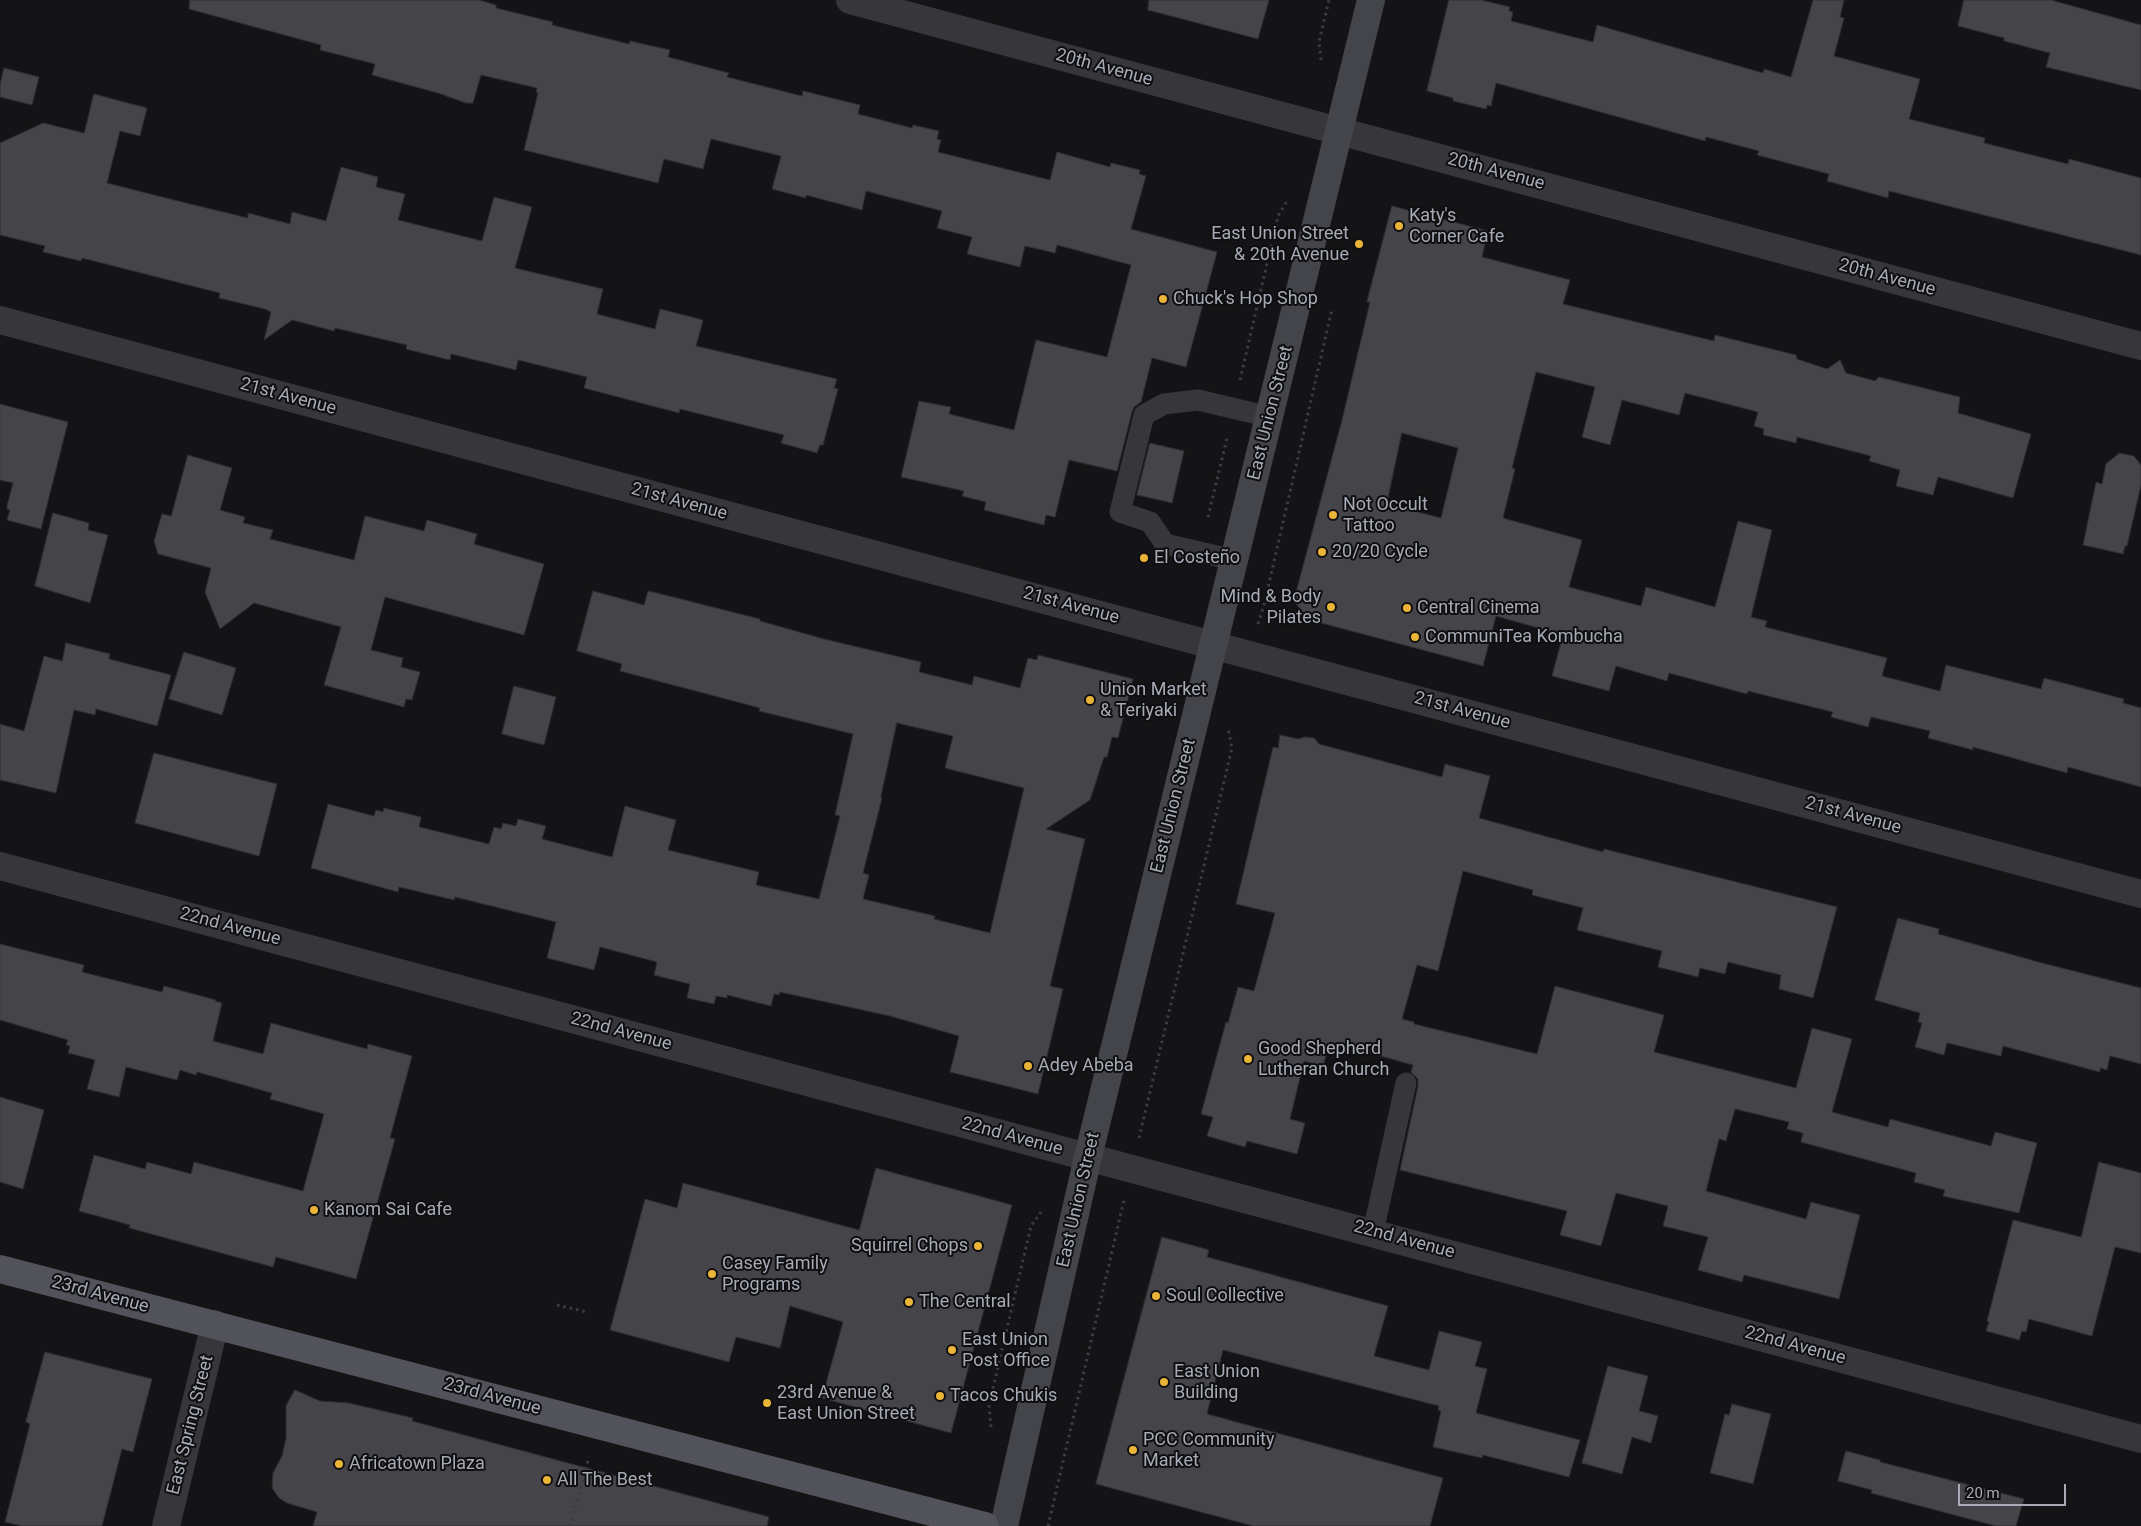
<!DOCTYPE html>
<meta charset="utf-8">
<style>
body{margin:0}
#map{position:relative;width:2141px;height:1526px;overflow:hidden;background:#141416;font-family:Roboto,sans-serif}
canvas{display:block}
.scale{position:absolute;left:1958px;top:1484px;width:108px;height:22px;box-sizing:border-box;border:2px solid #a7abb6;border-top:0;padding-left:6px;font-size:15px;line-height:18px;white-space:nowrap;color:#a7abb6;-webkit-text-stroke:4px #0f0f11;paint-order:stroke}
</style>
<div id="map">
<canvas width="2141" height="1526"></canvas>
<div class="scale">20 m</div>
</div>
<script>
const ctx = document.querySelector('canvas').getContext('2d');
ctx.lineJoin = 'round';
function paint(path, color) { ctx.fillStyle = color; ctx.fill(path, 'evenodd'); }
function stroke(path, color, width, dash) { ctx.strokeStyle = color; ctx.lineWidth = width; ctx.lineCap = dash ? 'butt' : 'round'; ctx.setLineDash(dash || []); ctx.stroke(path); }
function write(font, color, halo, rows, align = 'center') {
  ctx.font = font + ' Roboto,sans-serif'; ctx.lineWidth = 4; ctx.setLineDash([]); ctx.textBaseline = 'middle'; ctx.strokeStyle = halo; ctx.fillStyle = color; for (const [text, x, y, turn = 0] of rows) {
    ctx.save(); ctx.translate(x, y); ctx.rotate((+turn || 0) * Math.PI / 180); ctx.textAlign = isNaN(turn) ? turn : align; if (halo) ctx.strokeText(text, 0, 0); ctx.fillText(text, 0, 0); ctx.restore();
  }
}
const building = new Path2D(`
 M 190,0 L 479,0 L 496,5 L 496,8 L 553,22 L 552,25 L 629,44 L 630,41 L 670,50 L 668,57 L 729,73 L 727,77 L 802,96 L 803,91 L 860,105 L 858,114 L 912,128 L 913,125 L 939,131 L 937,139 L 941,140 L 938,152 L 1050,180 L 1057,152 L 1110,167 L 1111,163 L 1140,170 L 1139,174 L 1146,176 L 1131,229 L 1217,252 L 1186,367 L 1152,358 L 1141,402 L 1134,407 L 1132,412 L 1117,471 L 1069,460 L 1055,517 L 1046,515 L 1044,525 L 984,510 L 986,502 L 962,496 L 964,491 L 901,477 L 919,401 L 951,407 L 949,414 L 1014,430 L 1036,340 L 1107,357 L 1131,265 L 1057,245 L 1055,253 L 1025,246 L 1020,267 L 967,254 L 972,237 L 937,228 L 942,211 L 866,191 L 862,210 L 806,195 L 806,198 L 772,189 L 781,156 L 711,139 L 703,169 L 664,159 L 658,183 L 524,150 L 538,93 L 536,92 L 537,88 L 481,75 L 473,103 L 466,103 L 438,93 L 372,75 L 375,64 L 320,50 L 321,45 L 189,9 Z
 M 1149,0 L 1269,0 L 1258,39 L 1148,10 Z
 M 1449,0 L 1481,0 L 1510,7 L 1509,11 L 1513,12 L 1511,21 L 1593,42 L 1597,25 L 1763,73 L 1764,69 L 1791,77 L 1813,0 L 1844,0 L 1840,17 L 1844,18 L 1834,56 L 1920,79 L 1909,119 L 1985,138 L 1984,143 L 2068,164 L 2069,159 L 2141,178 L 2141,255 L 1889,191 L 1888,198 L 1827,181 L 1829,174 L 1757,155 L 1759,151 L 1706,137 L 1705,141 L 1496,83 L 1491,106 L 1487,105 L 1486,109 L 1453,101 L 1453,98 L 1427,91 Z
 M 1964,0 L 2051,0 L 2141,25 L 2141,90 L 2046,67 L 2050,53 L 2004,41 L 2004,38 L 1958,26 Z
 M 4,68 L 39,77 L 32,105 L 0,97 L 0,85 Z
 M 94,94 L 147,108 L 140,136 L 120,131 L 107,183 L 182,202 L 248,218 L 248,213 L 290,224 L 292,212 L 326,221 L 341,167 L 378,177 L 376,187 L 405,194 L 398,220 L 482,241 L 494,197 L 532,207 L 515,268 L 603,289 L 597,314 L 655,329 L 660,309 L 703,320 L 696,346 L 837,379 L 834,388 L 838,389 L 823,445 L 820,445 L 817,453 L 781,443 L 784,435 L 680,409 L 679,413 L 584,388 L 587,377 L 518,360 L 516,370 L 451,354 L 450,360 L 406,349 L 407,345 L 335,328 L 334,331 L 292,320 L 264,340 L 271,312 L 265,309 L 219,298 L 220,293 L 82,258 L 81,261 L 43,252 L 45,246 L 0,235 L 0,143 L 43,123 L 84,133 Z
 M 1392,206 L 1488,231 L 1482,257 L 1570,280 L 1563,304 L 1714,341 L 1715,335 L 1796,355 L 1797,359 L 1827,369 L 1840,360 L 1846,373 L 1875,381 L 1879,377 L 1960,397 L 1958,413 L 2031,434 L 2013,498 L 1938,477 L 1933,495 L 1896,486 L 1900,470 L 1869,461 L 1871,456 L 1797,437 L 1796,443 L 1763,435 L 1764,429 L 1754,426 L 1758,412 L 1685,393 L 1679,415 L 1622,400 L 1610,445 L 1582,437 L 1595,387 L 1536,372 L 1512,468 L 1515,469 L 1503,518 L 1582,540 L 1569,587 L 1641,606 L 1646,587 L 1715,607 L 1738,521 L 1772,530 L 1751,617 L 1767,621 L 1765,627 L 1887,658 L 1882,676 L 1940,691 L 1946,665 L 2041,689 L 2044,678 L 2124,699 L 2123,703 L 2141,708 L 2141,787 L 2068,767 L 2067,773 L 1973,747 L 1973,750 L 1928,738 L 1930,731 L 1871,717 L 1868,727 L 1831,717 L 1833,712 L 1748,691 L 1747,694 L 1669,673 L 1667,681 L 1616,666 L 1609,691 L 1552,676 L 1563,635 L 1496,616 L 1483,666 L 1306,619 L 1294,600 L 1342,420 L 1370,302 L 1367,302 ZM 1402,433 L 1458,448 L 1441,518 L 1387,504 Z
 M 0,404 L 68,422 L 41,529 L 7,520 L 10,510 L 7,509 L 7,506 L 13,483 L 0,480 Z
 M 1150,443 L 1184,451 L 1172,503 L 1137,495 Z
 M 2120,453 L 2134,456 L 2141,465 L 2141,485 L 2127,546 L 2125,546 L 2123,554 L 2083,545 L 2096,482 L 2102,484 L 2106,464 Z
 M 188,455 L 232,468 L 220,510 L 245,517 L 243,523 L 273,530 L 270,539 L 354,560 L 365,516 L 424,531 L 427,520 L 477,534 L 474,544 L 544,564 L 524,635 L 385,597 L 371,650 L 403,658 L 401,667 L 420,672 L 412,700 L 406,699 L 404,707 L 324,685 L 341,627 L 254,603 L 220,629 L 205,592 L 211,568 L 158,554 L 154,541 L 162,514 L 171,516 Z
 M 53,513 L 89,523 L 88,530 L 108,535 L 90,603 L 35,586 Z
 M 593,591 L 644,605 L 648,591 L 657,593 L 760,619 L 760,621 L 824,639 L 921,662 L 919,672 L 972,685 L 974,676 L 1020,688 L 1028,658 L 1037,660 L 1038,655 L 1133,679 L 1118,738 L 1112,737 L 1107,757 L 1104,757 L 1090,800 L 1046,829 L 1085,839 L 1050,986 L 1063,989 L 1038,1094 L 950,1072 L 959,1036 L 890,1016 L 780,992 L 779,995 L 774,994 L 771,1006 L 727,995 L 727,998 L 716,996 L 714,1004 L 687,998 L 690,984 L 654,975 L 657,962 L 600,947 L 594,970 L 547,958 L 556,922 L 455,897 L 454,900 L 399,887 L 398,892 L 311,868 L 328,804 L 374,816 L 376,810 L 383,812 L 384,808 L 421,817 L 419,827 L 489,844 L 494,827 L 501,829 L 503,823 L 516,826 L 518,819 L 546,826 L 542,839 L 612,857 L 625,806 L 676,820 L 668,850 L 759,872 L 756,885 L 819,899 L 840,816 L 835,815 L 853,734 L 759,711 L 760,708 L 620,671 L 622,664 L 577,651 ZM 897,723 L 953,736 L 945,768 L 1024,788 L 990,933 L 934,919 L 935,916 L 863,899 L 869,875 L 863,873 L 882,798 L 881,797 Z
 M 66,643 L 110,654 L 109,659 L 171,675 L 157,726 L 96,709 L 95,715 L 74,710 L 56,793 L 0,780 L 0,724 L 24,731 L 44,656 L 62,661 Z
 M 184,652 L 236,668 L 222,715 L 169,699 Z
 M 514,686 L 556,697 L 544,745 L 502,734 Z
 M 1280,735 L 1298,739 L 1305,737 L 1314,738 L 1319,744 L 1442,777 L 1445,764 L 1490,776 L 1479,818 L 1603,852 L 1604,849 L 1837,907 L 1813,998 L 1779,989 L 1781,975 L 1728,962 L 1725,974 L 1700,968 L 1698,977 L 1658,967 L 1662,951 L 1577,930 L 1583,908 L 1532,895 L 1533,890 L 1463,871 L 1438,971 L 1417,965 L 1402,1019 L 1414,1022 L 1414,1024 L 1537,1054 L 1555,986 L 1664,1015 L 1654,1052 L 1796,1088 L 1812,1028 L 1852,1039 L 1832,1112 L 1888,1127 L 1890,1119 L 1991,1146 L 1995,1132 L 2037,1143 L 2019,1213 L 1943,1196 L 1945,1190 L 1914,1182 L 1916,1173 L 1801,1142 L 1803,1133 L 1787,1129 L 1789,1122 L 1735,1109 L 1726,1141 L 1719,1139 L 1706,1191 L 1806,1219 L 1811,1202 L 1860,1215 L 1839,1299 L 1744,1275 L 1742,1282 L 1698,1270 L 1708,1237 L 1663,1226 L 1668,1206 L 1616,1193 L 1601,1246 L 1560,1235 L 1567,1211 L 1400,1170 L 1418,1086 L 1418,1079 L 1411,1072 L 1413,1065 L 1330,1042 L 1323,1066 L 1304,1061 L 1290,1119 L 1305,1123 L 1297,1154 L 1247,1141 L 1245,1147 L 1207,1136 L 1213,1117 L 1201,1114 L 1226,1022 L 1228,1023 L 1238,987 L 1254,991 L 1275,913 L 1236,904 L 1273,747 L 1278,748 Z
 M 154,753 L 277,784 L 259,856 L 135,823 Z
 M 1898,918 L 1939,929 L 1938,934 L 2042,963 L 2141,988 L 2141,1064 L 2110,1056 L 2107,1070 L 2100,1068 L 2100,1072 L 2003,1046 L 2001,1056 L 1947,1043 L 1944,1055 L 1915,1047 L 1922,1023 L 1918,1022 L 1920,1013 L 1875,1000 Z
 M 0,944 L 84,965 L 82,972 L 162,992 L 164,986 L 216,1000 L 215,1001 L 222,1003 L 213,1041 L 263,1054 L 271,1023 L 367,1049 L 368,1044 L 412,1056 L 390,1138 L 395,1139 L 356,1279 L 276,1257 L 273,1267 L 129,1228 L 130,1225 L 79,1211 L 94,1155 L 145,1169 L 147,1162 L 191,1174 L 194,1162 L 303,1191 L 324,1114 L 270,1099 L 272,1093 L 197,1072 L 196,1075 L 180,1070 L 177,1080 L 126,1067 L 119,1097 L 87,1089 L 95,1060 L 68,1053 L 70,1046 L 66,1045 L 68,1040 L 0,1020 Z
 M 0,1097 L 44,1110 L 23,1189 L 0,1182 Z
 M 2099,1162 L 2141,1173 L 2141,1253 L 2115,1247 L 2092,1336 L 2029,1319 L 2026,1332 L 2022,1331 L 2019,1340 L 1986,1331 L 1989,1322 L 1987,1321 L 2013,1220 L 2081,1237 Z
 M 876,1168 L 1012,1205 L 951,1433 L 822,1398 L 843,1322 L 790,1306 L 780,1348 L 736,1337 L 729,1362 L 610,1330 L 645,1199 L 677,1208 L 683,1183 L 859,1230 Z
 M 1162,1237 L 1209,1250 L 1207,1257 L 1388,1306 L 1374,1356 L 1429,1370 L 1439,1331 L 1482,1342 L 1475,1366 L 1487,1369 L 1476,1413 L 1580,1440 L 1569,1477 L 1483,1455 L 1482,1458 L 1433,1447 L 1441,1411 L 1438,1410 L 1439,1406 L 1223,1350 L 1207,1414 L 1443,1478 L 1430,1526 L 1253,1526 L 1096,1484 Z
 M 45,1352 L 152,1379 L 133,1452 L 122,1449 L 102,1526 L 22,1526 L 5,1522 L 30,1424 L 26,1422 Z
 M 1608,1366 L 1648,1376 L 1639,1411 L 1658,1416 L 1651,1443 L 1632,1437 L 1622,1474 L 1582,1463 Z
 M 295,1390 L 320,1401 L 349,1403 L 413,1418 L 412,1421 L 769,1517 L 767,1526 L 313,1526 L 317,1512 L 287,1503 L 279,1498 L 272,1488 L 273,1473 L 282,1456 L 286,1438 L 286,1406 Z
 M 1732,1404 L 1771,1414 L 1753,1484 L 1710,1473 L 1725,1414 L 1729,1415 Z
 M 1846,1451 L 1880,1460 L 1880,1462 L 2024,1499 L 2016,1526 L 1996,1526 L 1871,1493 L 1872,1490 L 1838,1481 Z`);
const path = new Path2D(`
 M 1321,60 L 1319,42 L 1329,0
 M 1240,380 L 1278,216 L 1287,201
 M 1208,517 L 1227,438
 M 1258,624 L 1264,605 L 1332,309
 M 1139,1138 L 1232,748 L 1228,728
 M 557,1305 L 587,1312
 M 991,1427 L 989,1405 L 1031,1226 L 1041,1212
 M 570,1526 L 589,1457
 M 1048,1526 L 1124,1200`);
const service = new Path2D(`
 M 1234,560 L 1165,544 L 1150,522 L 1120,512 L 1144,415 L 1164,404 L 1198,400 L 1270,417
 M 1373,1232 L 1406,1083`);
const minor = new Path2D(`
 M 850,0 L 2141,346
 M 0,320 L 2141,894
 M 0,866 L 2141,1439
 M 166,1526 L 215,1324`);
const secondary = new Path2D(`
 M 1004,1526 L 1088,1157 L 1371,0`);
const primary = new Path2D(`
 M 0,1269 L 985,1526`);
const markers = [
 [1399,226,5,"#eab439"],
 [1359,244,5,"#eab439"],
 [1163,299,5,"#eab439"],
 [1333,515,5,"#eab439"],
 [1322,552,5,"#eab439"],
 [1144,558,5,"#eab439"],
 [1331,607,5,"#eab439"],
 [1407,608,5,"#eab439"],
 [1415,637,5,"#eab439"],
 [1090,700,5,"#eab439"],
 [1248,1059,5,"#eab439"],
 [1028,1066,5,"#eab439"],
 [314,1210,5,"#eab439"],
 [978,1246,5,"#eab439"],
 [712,1274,5,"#eab439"],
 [1156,1296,5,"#eab439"],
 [909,1302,5,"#eab439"],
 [952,1350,5,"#eab439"],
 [1164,1382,5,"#eab439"],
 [940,1396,5,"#eab439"],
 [767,1403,5,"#eab439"],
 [1133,1450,5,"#eab439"],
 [339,1464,5,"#eab439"],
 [547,1480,5,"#eab439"]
];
const streetNames = [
 ["20th Avenue",1104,68,15],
 ["20th Avenue",1496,172,15],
 ["20th Avenue",1887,278,15],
 ["21st Avenue",288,397,15],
 ["East Union Street",1271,413,-76],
 ["21st Avenue",679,502,15],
 ["21st Avenue",1071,606,15],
 ["21st Avenue",1462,711,15],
 ["East Union Street",1174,806,-76],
 ["21st Avenue",1853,816,15],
 ["22nd Avenue",230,927,15],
 ["22nd Avenue",621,1032,15],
 ["22nd Avenue",1012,1137,15],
 ["East Union Street",1079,1200,-77],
 ["22nd Avenue",1404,1240,15],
 ["23rd Avenue",100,1295,15],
 ["22nd Avenue",1795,1346,15],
 ["23rd Avenue",492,1397,15],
 ["East Spring Street",191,1425,-76]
];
const poiNames = [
 ["Katy's",1409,216],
 ["Corner Cafe",1409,237],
 ["East Union Street",1349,234,"right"],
 ["& 20th Avenue",1349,255,"right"],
 ["Chuck's Hop Shop",1173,299],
 ["Not Occult",1343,505],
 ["Tattoo",1343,526],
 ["20/20 Cycle",1332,552],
 ["El Costeño",1154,558],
 ["Mind & Body",1321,597,"right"],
 ["Pilates",1321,618,"right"],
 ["Central Cinema",1417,608],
 ["CommuniTea Kombucha",1425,637],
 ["Union Market",1100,690],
 ["& Teriyaki",1100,711],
 ["Good Shepherd",1258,1049],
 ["Lutheran Church",1258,1070],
 ["Adey Abeba",1038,1066],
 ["Kanom Sai Cafe",324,1210],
 ["Squirrel Chops",968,1246,"right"],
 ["Casey Family",722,1264],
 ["Programs",722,1285],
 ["Soul Collective",1166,1296],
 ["The Central",919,1302],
 ["East Union",962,1340],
 ["Post Office",962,1361],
 ["East Union",1174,1372],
 ["Building",1174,1393],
 ["23rd Avenue &",777,1393],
 ["East Union Street",777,1414],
 ["Tacos Chukis",950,1396],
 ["PCC Community",1143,1440],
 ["Market",1143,1461],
 ["Africatown Plaza",349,1464],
 ["All The Best",557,1480]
];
paint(building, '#444449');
stroke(building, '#2f2e32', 1);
stroke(path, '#3c3d42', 3, [2.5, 4]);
stroke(service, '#36363b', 21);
stroke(minor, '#36363b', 28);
stroke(secondary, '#44454b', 28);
stroke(primary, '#52535a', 28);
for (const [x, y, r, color] of markers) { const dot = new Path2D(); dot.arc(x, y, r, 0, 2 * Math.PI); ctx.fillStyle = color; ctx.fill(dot); stroke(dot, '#0f0f11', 2); }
write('18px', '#a7abb6', '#0f0f11', streetNames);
write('18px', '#a7abb6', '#0f0f11', poiNames, 'left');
</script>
